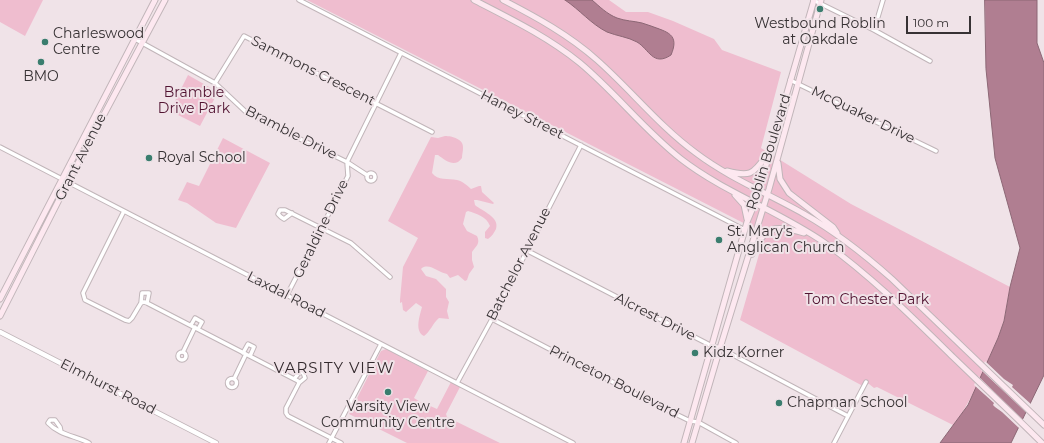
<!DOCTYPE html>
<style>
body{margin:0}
#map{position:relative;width:1044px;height:443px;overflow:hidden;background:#f0e3e8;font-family:Montserrat,sans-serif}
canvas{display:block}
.scale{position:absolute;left:906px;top:16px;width:65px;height:18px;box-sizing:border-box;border:2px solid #373234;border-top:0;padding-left:5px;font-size:12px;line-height:14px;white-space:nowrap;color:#373234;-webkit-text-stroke:3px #f0e3e8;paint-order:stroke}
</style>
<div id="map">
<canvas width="1044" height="443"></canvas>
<div class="scale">100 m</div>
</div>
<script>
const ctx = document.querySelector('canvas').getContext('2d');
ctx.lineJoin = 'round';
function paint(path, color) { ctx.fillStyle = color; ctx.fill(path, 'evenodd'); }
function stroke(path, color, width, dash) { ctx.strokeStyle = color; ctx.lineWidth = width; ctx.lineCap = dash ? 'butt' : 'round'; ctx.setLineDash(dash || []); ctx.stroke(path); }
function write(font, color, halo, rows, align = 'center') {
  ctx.font = font + ' Montserrat,sans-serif'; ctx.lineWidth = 4; ctx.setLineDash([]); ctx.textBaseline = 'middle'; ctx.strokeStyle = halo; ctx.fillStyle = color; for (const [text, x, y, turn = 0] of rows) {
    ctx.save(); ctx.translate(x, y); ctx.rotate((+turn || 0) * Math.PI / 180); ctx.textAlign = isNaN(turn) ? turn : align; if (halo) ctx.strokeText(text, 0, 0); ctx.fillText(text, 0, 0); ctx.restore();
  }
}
const green = new Path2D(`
 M 0,0 L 43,0 L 25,36 L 0,22 Z
 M 307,0 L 609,0 L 626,12 L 648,12 L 673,21 L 714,39 L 722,50 L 781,72 L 761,148 L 851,204 L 1010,287 L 1004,321 L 998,338 L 974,392 L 962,413 L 953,425 L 877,387 L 874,388 L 869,384 L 861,385 L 740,320 L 762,244 L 767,235 Z
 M 188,75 L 218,92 L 200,126 L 170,111 Z
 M 445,136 C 452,136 464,139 463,148 C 463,152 462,154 462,158 C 455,168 446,161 438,155 L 435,155 L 432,173 C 438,181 448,178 457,180 C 462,181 467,185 471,189 L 479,186 L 481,186 L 482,192 L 494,203 L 493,204 L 477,200 L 474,200 L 475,205 C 482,211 500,217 496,229 C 494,233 492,236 488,239 L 485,238 L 485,232 L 490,226 C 486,216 477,214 468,211 L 466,212 L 463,224 L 467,231 L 477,236 C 481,244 475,247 472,252 L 472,260 L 474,267 L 469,274 L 467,280 L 465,281 L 458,275 L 450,278 L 447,274 C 439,273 430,263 422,268 L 421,269 L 426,276 L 436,279 L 446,289 L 446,297 L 449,302 L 447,311 L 449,319 L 439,318 C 433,323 430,332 424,336 C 414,331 420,315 422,307 L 416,303 L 406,312 L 403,310 L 402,302 L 400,303 L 400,300 L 403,267 L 418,238 L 388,221 L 431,137 L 438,138 Z
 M 223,138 L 270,163 L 236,228 L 216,223 L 187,203 L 178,200 L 187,182 L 199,186 Z
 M 386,349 L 428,371 L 414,398 L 427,406 L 428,405 L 437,409 L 451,382 L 460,387 L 446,414 L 447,417 L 500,443 L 407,443 L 349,414 L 381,351 Z`);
const water = new Path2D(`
 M 565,0 L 592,0 C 600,7 607,14 617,18 C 625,21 634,21 642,23 C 645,24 648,25 651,26 C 667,32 680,34 671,55 C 653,67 649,49 637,42 C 628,37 617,36 607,32 C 591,24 580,10 565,0 Z
 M 985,0 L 1037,0 L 1037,43 L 1044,63 L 1044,375 L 1011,443 L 940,443 L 968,405 L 998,338 L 1004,321 L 1010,287 L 1020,248 L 995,158 L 986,69 Z`);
const pier = new Path2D(`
 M 985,361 L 1004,379 L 1013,385 L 1012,387 L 1032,405 L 1028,414 L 981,370 Z
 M 978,376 L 1024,421 L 1020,429 L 1002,412 L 995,407 L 993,405 L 994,403 L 974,385 Z`);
const minor = new Path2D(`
 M 299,0 L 745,230
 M 813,0 L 874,30 L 930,61
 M 874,30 L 883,0
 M 135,39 L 215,83 L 247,113 L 347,162 L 367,175
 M 790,80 L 936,151
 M 215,83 L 244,36 L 432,132
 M 0,147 L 573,443
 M367 177a4 4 0 1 1 8 0a4 4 0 1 1-8 0Z
 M 124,211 L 83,293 L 85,300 L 125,320 L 129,321 L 132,318 L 141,303 L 144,302 L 147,303 L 298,381 L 299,383 L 286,408 L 286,413 L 288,416 L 341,443
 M 292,213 L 284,219 L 281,217 L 278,214 L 280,210 L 285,210 L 351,243 L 390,277
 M 526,250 L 712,346 L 720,348 L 848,416
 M 287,295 L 348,176 L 347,162 L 401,53
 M 141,303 L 142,293 L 149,293 L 147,303
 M 492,319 L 649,401 L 690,421 L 698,422 L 736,443
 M 191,325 L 195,318 L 202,322 L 198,329
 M178 356a4 4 0 1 1 8 0a4 4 0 1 1-8 0Z
 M 183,352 L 195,327
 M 243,353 L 248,344 L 254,347 L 250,356
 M227.5 383a4.5 4.5 0 1 1 9 0a4.5 4.5 0 1 1-9 0Z
 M 234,379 L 246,354
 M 294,379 L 299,373 L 303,372 L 305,378 L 299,383
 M 457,383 L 492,319 L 581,145
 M 61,432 L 60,427 L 55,420 L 50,420 L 48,423 C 59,435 76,436 89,443
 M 329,443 L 381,344
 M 834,443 L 866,382`);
const tertiary = new Path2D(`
 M 0,332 L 216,443`);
const secondary = new Path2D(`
 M 474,0 C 511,19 548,37 580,63 C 616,93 644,130 681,159 C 725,193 779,211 825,243 C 872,277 912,317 953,357 C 983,386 1013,414 1042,443
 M 503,0 C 536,17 569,35 597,60 C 631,90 659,126 696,153 C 729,178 769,194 804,214 C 836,232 865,255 892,279 L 1044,425
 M 778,163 L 780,179 L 789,193 L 833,227 L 837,233
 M 727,171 C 749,177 753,175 766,156
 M 735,195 L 744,205 L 747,219
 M 752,254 C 765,226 775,224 804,233
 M 0,299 L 155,0
 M 0,316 L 68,182 L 165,0
 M 684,443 L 747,222 L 755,203 L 814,0
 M 692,443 L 720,348 L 769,189 L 821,0`);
const markers = [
 [820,9,4,"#3a7d6e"],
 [45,42,4,"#3a7d6e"],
 [41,62,4,"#3a7d6e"],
 [149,158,4,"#3a7d6e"],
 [719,240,4,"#3a7d6e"],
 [695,353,4,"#3a7d6e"],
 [388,392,4,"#3a7d6e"],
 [779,403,4,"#3a7d6e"]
];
const poiNames = [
 ["Westbound Roblin",820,24,"center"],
 ["at Oakdale",820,40,"center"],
 ["Charleswood",53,34],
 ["Centre",53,50],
 ["BMO",41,77,"center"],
 ["Royal School",157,158],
 ["St. Mary's",727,232],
 ["Anglican Church",727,248],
 ["Kidz Korner",703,353],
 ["Chapman School",787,403],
 ["Varsity View",388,407,"center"],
 ["Community Centre",388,423,"center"]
];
const streetNames = [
 ["Sammons Crescent",313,71,27],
 ["Haney Street",522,115,27],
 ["McQuaker Drive",863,115,26],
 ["Bramble Drive",291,133,27],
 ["Roblin Boulevard",769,152,-73],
 ["Grant Avenue",81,157,-63],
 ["Geraldine Drive",321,229,-64],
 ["Batchelor Avenue",519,264,-63],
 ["Laxdal Road",286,295,27],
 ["Alcrest Drive",655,317,27],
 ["Princeton Boulevard",614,382,27],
 ["Elmhurst Road",108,387,27]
];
const parkNames = [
 ["Bramble",194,93],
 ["Drive Park",194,109],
 ["Tom Chester Park",867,300]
];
const neighbourhoodNames = [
 ["VARSITY VIEW",334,369]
];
paint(green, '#efbdcf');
paint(water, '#b07e91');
stroke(water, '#8c6775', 1);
paint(pier, '#f0e3e8');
stroke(minor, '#c1b5b9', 5.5);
stroke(tertiary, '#c1b5b9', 6);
stroke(secondary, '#c1b5b9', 7);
stroke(minor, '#fff', 3.5);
stroke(tertiary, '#fff', 4.5);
stroke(secondary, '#fde8f0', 5);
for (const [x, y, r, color] of markers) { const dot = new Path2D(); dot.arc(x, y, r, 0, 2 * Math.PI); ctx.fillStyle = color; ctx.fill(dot); stroke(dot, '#f0e3e8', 1.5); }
write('14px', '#373234', '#f0e3e8', poiNames, 'left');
write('14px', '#373234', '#f0e3e8', streetNames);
write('14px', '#511331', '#f0e3e8', parkNames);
ctx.letterSpacing = '1px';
write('15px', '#33292d', '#f0e3e8', neighbourhoodNames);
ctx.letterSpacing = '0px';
</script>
